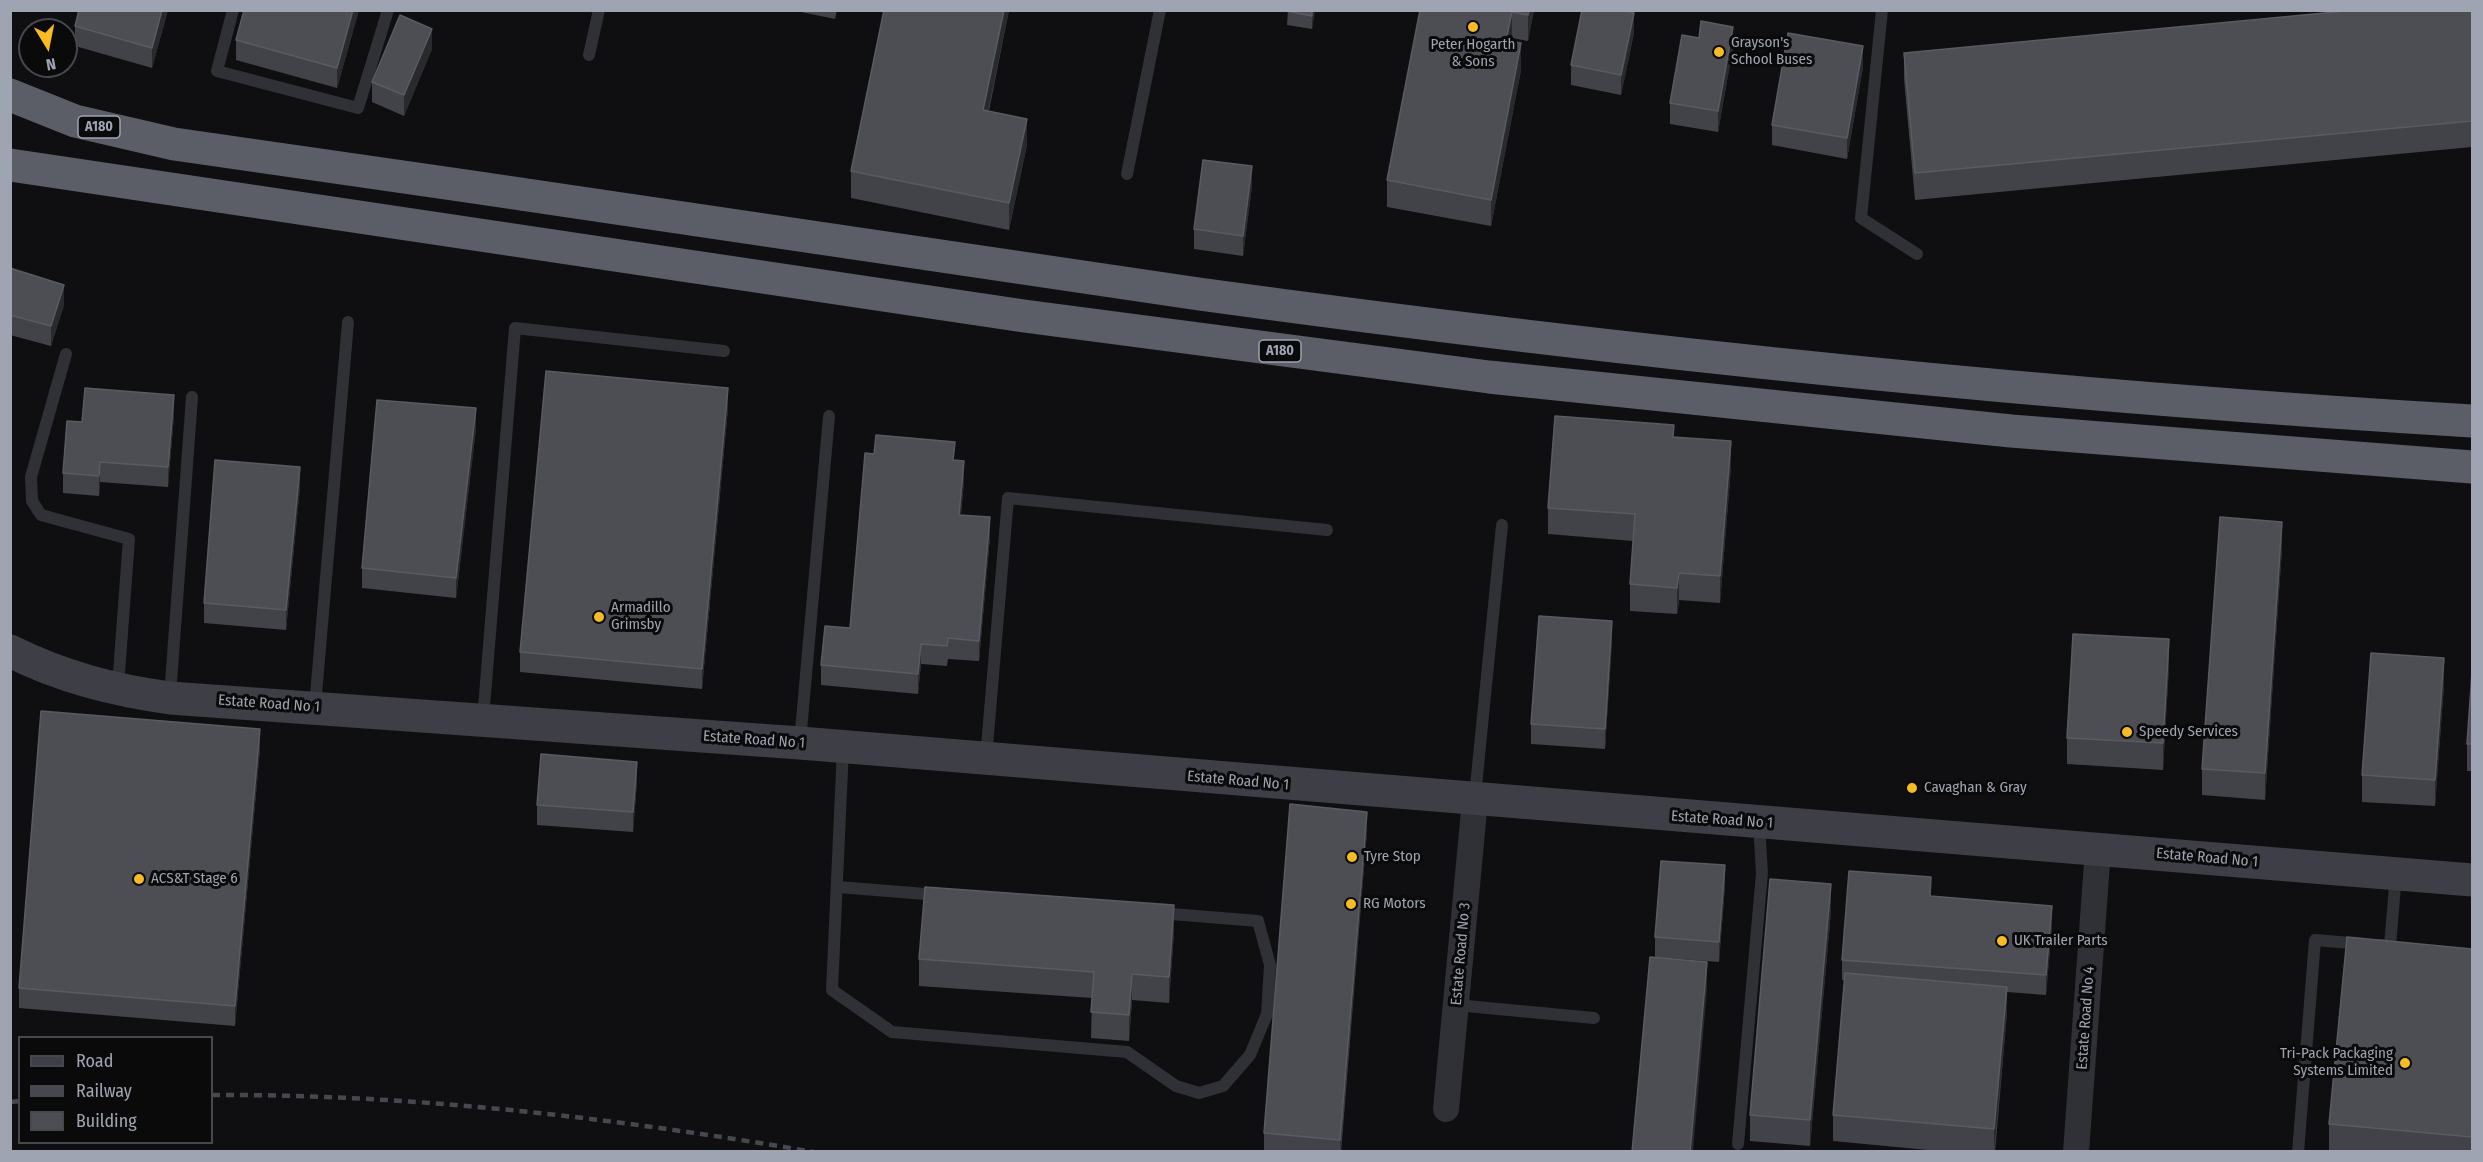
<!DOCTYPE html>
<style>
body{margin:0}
#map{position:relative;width:2483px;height:1162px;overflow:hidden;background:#0f0f11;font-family:"Fira Sans Condensed",sans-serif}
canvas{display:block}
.frame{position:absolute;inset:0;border:12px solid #9fa4b2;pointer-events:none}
.legend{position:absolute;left:18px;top:1036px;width:195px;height:108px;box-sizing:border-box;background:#0a0a0b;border:2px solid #46484e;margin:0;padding:8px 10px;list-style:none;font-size:18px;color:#9fa4b2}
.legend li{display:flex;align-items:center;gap:12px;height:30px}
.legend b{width:30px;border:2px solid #46484e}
.north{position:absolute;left:18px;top:18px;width:60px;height:60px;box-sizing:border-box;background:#0a0a0b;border:2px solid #46484e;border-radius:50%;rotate:170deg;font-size:16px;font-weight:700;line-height:24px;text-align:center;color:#9fa4b2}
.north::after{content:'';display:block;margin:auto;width:21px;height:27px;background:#f9bc1f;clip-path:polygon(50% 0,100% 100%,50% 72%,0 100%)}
</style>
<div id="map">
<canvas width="2483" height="1162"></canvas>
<div class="frame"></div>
<ul class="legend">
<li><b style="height:8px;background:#3e3f46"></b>Road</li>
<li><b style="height:8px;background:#47484f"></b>Railway</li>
<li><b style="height:16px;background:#4c4e54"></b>Building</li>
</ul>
<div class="north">N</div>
</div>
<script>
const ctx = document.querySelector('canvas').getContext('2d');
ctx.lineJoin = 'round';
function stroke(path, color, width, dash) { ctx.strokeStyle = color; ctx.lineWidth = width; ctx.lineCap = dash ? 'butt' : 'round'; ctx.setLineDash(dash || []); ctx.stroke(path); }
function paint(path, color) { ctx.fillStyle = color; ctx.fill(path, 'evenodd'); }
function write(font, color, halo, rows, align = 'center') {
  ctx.font = font + ' "Fira Sans Condensed",sans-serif'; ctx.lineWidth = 6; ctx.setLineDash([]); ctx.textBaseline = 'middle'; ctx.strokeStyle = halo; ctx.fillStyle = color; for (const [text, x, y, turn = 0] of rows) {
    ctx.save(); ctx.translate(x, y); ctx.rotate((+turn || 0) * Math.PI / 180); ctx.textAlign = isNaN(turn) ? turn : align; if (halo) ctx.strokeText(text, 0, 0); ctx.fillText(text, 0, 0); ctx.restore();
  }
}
const lane = new Path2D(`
 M 233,10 L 217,71 L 358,108 L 388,10
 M 1882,10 L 1861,218 L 1917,254
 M 589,55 L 599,10
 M 1127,174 L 1160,10
 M 66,354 L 31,477 L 32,501 L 41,515 L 129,539 L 118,686
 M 170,696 L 192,397
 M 315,706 L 348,322
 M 483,719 L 515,328 L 724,351
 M 800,742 L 829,416
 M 843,748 L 832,990 L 892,1032 L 1127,1052 L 1176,1086 L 1199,1093 L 1223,1086 L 1250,1055 L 1267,1014 L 1270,965 L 1258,921 L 1159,913
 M 986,758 L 1008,498 L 1327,530
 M 1475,796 L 1502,525
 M 838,887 L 938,895
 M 2380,945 L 2390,946 L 2396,874
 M 1456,1005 L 1594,1018
 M 1738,1144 L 1762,873 L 1759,824
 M 2298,1152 L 2315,940 L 2363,944`);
const street = new Path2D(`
 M 1446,1109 L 1475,800
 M 2076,1152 L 2098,849`);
const secondary = new Path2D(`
 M 10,651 C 62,677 113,690 170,698 L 800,743 L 2472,880`);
const highway = new Path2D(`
 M 10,95 L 75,121 L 174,144 C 516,191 856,247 1199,294 C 1621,352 2047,396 2472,421
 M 10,165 L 1024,316 L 1489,377 L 2011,431 L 2472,467`);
const rail = new Path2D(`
 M 212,1095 C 414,1094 614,1118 814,1152
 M 10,1102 L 20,1101`);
const wall = new Path2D(`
 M 168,10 L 152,68 L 75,46 L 75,26 Z
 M 359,10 L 337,88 L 236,60 L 236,40 Z
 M 791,10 L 837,10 L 835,19 Z
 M 884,10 L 1009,10 L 989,111 L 1027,145 L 1009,230 L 851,198 L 851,171 Z
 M 1288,10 L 1315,10 L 1312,29 L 1287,25 Z
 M 1420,10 L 1534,10 L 1528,41 L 1512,38 L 1511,41 L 1521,70 L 1491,226 L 1387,207 L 1387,180 Z
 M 2472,10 L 2472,147 L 1915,200 L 1904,79 L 1904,53 Z
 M 1634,33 L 1621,95 L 1571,85 L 1571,65 Z
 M 1733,47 L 1718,132 L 1670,124 L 1670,103 Z
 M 432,49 L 404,116 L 372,102 L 372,82 Z
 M 1863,67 L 1847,159 L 1772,145 L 1772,125 Z
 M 1252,186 L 1243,256 L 1194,249 L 1194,229 Z
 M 10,268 L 64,305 L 51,346 L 10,335 Z
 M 728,408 L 702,689 L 520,672 L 520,652 Z
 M 174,415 L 168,487 L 100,482 L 99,496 L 63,493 L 63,473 L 82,422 Z
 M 476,428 L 456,598 L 362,588 L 362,568 Z
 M 1674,437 L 1731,467 L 1720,603 L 1679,600 L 1677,614 L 1630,611 L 1630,584 L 1633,541 L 1548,534 L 1548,508 Z
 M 955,460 L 964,481 L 961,515 L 990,537 L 979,661 L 948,659 L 947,666 L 921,664 L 918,694 L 821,685 L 821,665 L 850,628 Z
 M 300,487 L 286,630 L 204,623 L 204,603 Z
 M 2282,548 L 2265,800 L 2202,795 L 2202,769 Z
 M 1612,641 L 1605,749 L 1531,744 L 1531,724 Z
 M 2169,666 L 2163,770 L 2067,764 L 2067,738 Z
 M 2472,672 L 2472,771 L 2467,771 L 2467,744 Z
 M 2444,685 L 2435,806 L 2362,802 L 2362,775 Z
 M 260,749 L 235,1026 L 19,1008 L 19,988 Z
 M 637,782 L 633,832 L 537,825 L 537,805 Z
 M 1367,832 L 1341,1152 L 1264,1152 L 1264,1133 Z
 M 1725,886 L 1719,962 L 1655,957 L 1655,937 Z
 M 1931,896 L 2052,926 L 2046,995 L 2007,992 L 2007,1013 L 1995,1152 L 1949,1152 L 1833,1141 L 1833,1115 L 1845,980 L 1842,980 L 1842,960 Z
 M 1831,911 L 1810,1146 L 1750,1141 L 1750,1115 Z
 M 1174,932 L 1169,1003 L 1132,1000 L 1129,1041 L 1091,1038 L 1092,998 L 919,986 L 919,959 Z
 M 2472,949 L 2472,1152 L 2344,1152 L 2329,1150 L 2329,1124 Z`);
const shadedWall = new Path2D(`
 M 162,10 L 168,10 L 152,68 L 152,48 Z
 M 353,10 L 359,10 L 337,88 L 337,68 Z
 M 1004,10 L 1009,10 L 983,136 L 983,110 Z
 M 1312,10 L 1315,10 L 1312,29 Z
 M 1529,10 L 1534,10 L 1528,41 L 1528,15 Z
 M 1512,12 L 1512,38 L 1506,67 L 1506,40 Z
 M 1634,13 L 1634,33 L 1621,95 L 1621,75 Z
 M 1733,27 L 1733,47 L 1718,132 L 1718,111 Z
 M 432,29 L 432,49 L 404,116 L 404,95 Z
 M 1521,43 L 1521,70 L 1491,226 L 1491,200 Z
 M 1863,46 L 1863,67 L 1847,159 L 1847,138 Z
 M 1027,119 L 1027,145 L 1009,230 L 1009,203 Z
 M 1252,166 L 1252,186 L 1243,256 L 1243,236 Z
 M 64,285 L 64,305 L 51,346 L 51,326 Z
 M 728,388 L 728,408 L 702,689 L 702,669 Z
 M 174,395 L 174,415 L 168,487 L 168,467 Z
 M 476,408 L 476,428 L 456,598 L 456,578 Z
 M 1731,441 L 1731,467 L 1720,603 L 1720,576 Z
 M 964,461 L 964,481 L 959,535 L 959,515 Z
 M 100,462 L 100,482 L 99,496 L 99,476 Z
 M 300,467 L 300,487 L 286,630 L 286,610 Z
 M 990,517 L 990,537 L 979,661 L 979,641 Z
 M 2282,522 L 2282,548 L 2265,800 L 2265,773 Z
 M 1679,573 L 1679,600 L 1677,614 L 1677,588 Z
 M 1612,621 L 1612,641 L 1605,749 L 1605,729 Z
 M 2169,639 L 2169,666 L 2163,770 L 2163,743 Z
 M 921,644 L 921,664 L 918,694 L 918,674 Z
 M 2444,658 L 2444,685 L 2435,806 L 2435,780 Z
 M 260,729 L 260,749 L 235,1026 L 235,1006 Z
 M 637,762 L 637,782 L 633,832 L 633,812 Z
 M 1367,812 L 1367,832 L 1340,1152 L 1340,1140 Z
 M 1725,865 L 1725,886 L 1719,962 L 1719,942 Z
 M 1831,884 L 1831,911 L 1810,1146 L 1810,1120 Z
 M 1174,905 L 1174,932 L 1169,1003 L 1169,977 Z
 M 2052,906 L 2052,926 L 2046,995 L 2046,975 Z
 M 1707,962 L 1707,989 L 1693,1152 L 1690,1152 Z
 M 1132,974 L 1132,1000 L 1129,1041 L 1129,1015 Z
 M 2007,987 L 2007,1013 L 1994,1152 L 1994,1129 Z`);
const building = new Path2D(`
 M 79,10 L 162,10 L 152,48 L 75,26 Z
 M 244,10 L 353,10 L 337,68 L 236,40 Z
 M 884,10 L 1004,10 L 983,110 L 1027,119 L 1009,203 L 851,171 Z
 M 1288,10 L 1312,10 L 1312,16 L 1287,11 Z
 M 1420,10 L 1529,10 L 1528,15 L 1512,12 L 1506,40 L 1521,43 L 1491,200 L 1387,180 Z
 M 1582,10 L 1621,10 L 1634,13 L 1621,75 L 1571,65 Z
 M 2356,10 L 2472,10 L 2472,121 L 1915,173 L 1904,53 Z
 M 400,15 L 432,29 L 404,95 L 372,82 Z
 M 1701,21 L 1733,27 L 1718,111 L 1670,103 L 1682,35 L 1699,38 Z
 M 1788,33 L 1863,46 L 1847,138 L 1772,125 Z
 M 1203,160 L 1252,166 L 1243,236 L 1194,229 Z
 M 10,268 L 64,285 L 51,326 L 10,315 Z
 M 546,371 L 728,388 L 702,669 L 520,652 Z
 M 85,388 L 174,395 L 168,467 L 100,462 L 99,476 L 63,473 L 67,421 L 82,422 Z
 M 377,400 L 476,408 L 456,578 L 362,568 Z
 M 1555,416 L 1674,425 L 1673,437 L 1731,441 L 1720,576 L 1679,573 L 1677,588 L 1630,584 L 1635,514 L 1548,508 Z
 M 876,435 L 955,442 L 953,460 L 964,461 L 959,515 L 990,517 L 979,641 L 948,638 L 947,646 L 921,644 L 918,674 L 821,665 L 825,626 L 850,628 L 865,453 L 874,454 Z
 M 215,460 L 300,467 L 286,610 L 204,603 Z
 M 2220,517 L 2282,522 L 2265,773 L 2202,769 Z
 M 1539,616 L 1612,621 L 1605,729 L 1531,724 Z
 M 2073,634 L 2169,639 L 2163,743 L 2067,738 Z
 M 2371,653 L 2444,658 L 2435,780 L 2362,775 Z
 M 2472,672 L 2472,744 L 2467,744 Z
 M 41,711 L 260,729 L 235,1006 L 19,988 Z
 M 541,754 L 637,762 L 633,812 L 537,805 Z
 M 1290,804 L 1367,812 L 1340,1140 L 1264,1133 Z
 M 1661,861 L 1725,865 L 1719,942 L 1655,937 Z
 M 1849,871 L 1931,877 L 1930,896 L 2052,906 L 2046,975 L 1842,960 Z
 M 1770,879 L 1831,884 L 1810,1120 L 1750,1115 Z
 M 925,887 L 1174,905 L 1169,977 L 1132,974 L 1129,1015 L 1091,1012 L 1094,972 L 919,959 Z
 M 2347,937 L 2472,949 L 2472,1137 L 2329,1124 Z
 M 1650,957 L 1707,962 L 1690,1152 L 1632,1152 Z
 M 1845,973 L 2007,987 L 1994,1129 L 1833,1115 Z`);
const markers = [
 [1473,27,6,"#f9bc1f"],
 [1719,52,6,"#f9bc1f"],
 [599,617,6,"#f9bc1f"],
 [2127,732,6,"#f9bc1f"],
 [1912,788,6,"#f9bc1f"],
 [1352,857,6,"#f9bc1f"],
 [139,879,6,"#f9bc1f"],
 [1351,904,6,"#f9bc1f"],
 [2002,941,6,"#f9bc1f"],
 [2405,1063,6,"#f9bc1f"]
];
const shields = [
 [99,127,42],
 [1280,351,42]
];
const shieldNames = [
 ["A180",99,127],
 ["A180",1280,351]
];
const poiNames = [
 ["Grayson's",1731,43],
 ["School Buses",1731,60],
 ["Peter Hogarth",1473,45,"center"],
 ["& Sons",1473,62,"center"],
 ["Armadillo",611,608],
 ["Grimsby",611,625],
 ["Speedy Services",2139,732],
 ["Cavaghan & Gray",1924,788],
 ["Tyre Stop",1364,857],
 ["ACS&T Stage 6",151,879],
 ["RG Motors",1363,904],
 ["UK Trailer Parts",2014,941],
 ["Tri-Pack Packaging",2393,1054,"right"],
 ["Systems Limited",2393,1071,"right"]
];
const streetNames = [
 ["Estate Road No 1",269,704,4],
 ["Estate Road No 1",754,740,4],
 ["Estate Road No 1",1238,781,5],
 ["Estate Road No 1",1722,820,4],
 ["Estate Road No 1",2207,858,5],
 ["Estate Road No 3",1461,954,-85],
 ["Estate Road No 4",2086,1018,-86]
];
stroke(lane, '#303136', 12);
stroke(street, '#303136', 26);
stroke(secondary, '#3e3f46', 33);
stroke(highway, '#5c5e67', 33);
stroke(rail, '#47484f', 4.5, [8, 6]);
paint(wall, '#424349');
paint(shadedWall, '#292a2e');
paint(building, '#4c4e54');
stroke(building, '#595b63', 1.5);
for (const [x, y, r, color] of markers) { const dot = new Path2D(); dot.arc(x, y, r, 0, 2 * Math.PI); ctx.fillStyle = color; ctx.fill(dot); stroke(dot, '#0a0a0b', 2); }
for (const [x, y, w] of shields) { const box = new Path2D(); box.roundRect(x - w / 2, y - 11, w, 22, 4.5); ctx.fillStyle = '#0a0a0b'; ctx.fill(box); stroke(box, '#9fa4b2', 1.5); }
write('bold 14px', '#9fa4b2', null, shieldNames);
write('15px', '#9fa4b2', '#0a0a0b', poiNames, 'left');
write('15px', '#9fa4b2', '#0a0a0b', streetNames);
</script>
